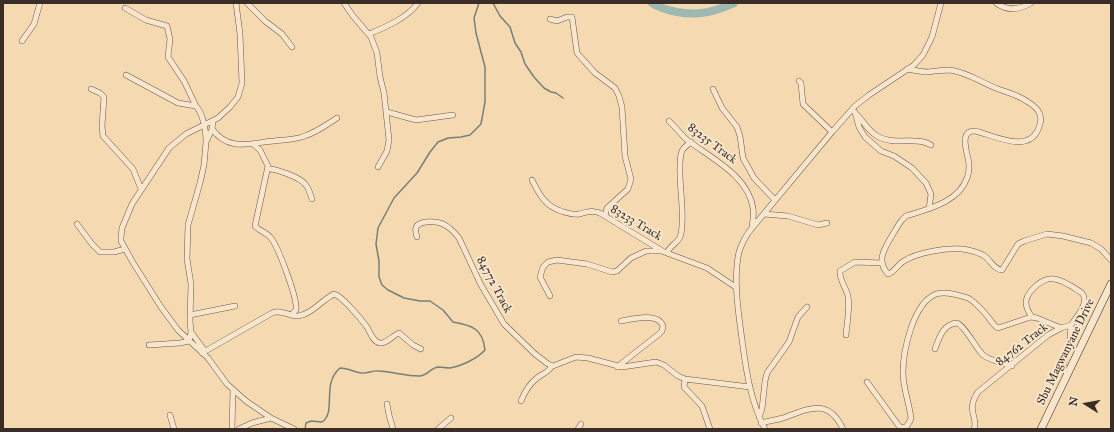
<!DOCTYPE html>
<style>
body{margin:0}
#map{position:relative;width:1114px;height:432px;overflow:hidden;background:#f5d9b0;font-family:"IM FELL Great Primer",serif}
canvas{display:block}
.frame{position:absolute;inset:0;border:4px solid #3a2d27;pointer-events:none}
.north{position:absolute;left:1066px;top:384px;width:40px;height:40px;-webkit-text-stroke:3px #f8e6cc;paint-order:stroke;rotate:281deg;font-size:11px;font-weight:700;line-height:16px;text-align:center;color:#3a2d27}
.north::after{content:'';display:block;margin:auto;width:14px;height:18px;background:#3a2d27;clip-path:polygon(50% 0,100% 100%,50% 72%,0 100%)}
</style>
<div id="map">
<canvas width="1114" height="432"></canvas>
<div class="frame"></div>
<div class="north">N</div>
</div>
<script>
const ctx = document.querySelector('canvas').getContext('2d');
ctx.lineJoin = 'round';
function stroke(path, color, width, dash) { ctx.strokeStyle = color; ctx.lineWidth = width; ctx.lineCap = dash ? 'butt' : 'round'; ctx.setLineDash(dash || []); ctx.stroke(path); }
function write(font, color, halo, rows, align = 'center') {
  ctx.font = font + ' "IM FELL Great Primer",serif'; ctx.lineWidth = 4; ctx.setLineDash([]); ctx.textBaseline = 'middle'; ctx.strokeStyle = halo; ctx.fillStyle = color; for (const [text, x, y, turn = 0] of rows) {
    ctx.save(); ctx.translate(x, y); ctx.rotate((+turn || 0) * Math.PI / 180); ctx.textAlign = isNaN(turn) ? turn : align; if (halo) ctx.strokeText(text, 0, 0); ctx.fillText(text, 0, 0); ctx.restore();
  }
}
const stream = new Path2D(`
 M 493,3 L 500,16 L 510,27 L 515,43 L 521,52 L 525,64 L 534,77 L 544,88 L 551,92 L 556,93 L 563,98
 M 305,429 L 306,423 L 311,421 L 322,422 C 337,412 321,384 340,368 C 348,368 354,372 361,373 C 367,374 373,370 379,371 C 393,372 406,376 419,376 C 428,376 430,368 438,367 C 442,367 446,368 450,368 C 462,366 478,358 485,350 C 483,329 472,325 453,322 L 443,310 L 430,301 L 420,301 L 404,298 L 388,290 L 382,285 L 379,277 L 379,261 L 376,244 L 378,228 L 394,198 L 417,173 L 430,152 L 438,142 L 448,138 L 461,137 L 470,135 L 481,124 L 485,102 L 485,67 L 476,33 L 474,18 L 479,3`);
const river = new Path2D(`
 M 652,3 C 665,11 686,15 701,13 C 712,12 723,8 734,3`);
const minor = new Path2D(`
 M 236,3 L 240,34 L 242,83 L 238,97 L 230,107 L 218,118 L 186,134 L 169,148 L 132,204 L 122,228 L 121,237 L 121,241 L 132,261 L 161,307 L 178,330 L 208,358 L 227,384 L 246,401 L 271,418 L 294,429
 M 247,3 L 265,21 L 282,34 L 292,47
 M 344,3 L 353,16 L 371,37 L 377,53 L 380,77 L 384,93 L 389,140 L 387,151 L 378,167
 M 996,3 C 1007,11 1019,10 1031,3
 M 125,8 L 146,20 L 167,26 L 170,39 L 168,57 L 184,81 L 196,106
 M 550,19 L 557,21 L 567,17 L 572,17 L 577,53 L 595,73 L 615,88 L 619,96 L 622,107 L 625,156 L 631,179 L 628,189 L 607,208 L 605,216
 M 369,34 C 386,27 407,18 418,3
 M 22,41 L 34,24 L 40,3
 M 907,69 C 914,70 921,72 928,72 C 935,71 942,70 950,70 C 967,72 982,83 998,89 C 1009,93 1018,95 1028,102 C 1036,107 1043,113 1040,124 C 1032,156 996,136 975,131 C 957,130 969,156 969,165 C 969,169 969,174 967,178 C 959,202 928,209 906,216 L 902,220 C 897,226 894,233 890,239 C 883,251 877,262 888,274 C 894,273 898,264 904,261 C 918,252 946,248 962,249 C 969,250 977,252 983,255 C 990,259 994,270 1002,270 L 1018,244 L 1024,241 L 1047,234 L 1063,236 L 1091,243 L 1101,249 L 1111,260
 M 126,75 L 178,103 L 196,106 C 203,114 206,130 206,140
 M 799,81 L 801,83 L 803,104 L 832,132
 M 91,89 L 100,93 L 104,97 L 102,126 L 103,136 L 133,169 L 141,189
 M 713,89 L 722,108 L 737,127 L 740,136 L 743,158 L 754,178 L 775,200
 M 387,112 L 416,120 L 453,115
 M 855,112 L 859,127 L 865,137 L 881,151 L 894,156 L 912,168 L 926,183 L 931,194 L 929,209
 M 855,113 C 863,120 867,130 877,136 C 893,146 917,136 931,145
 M 669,121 C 675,127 680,133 686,139 C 710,158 748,175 753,208 C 754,214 753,221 752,227
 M 212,129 C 229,152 250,143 274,141 C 283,140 293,140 302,137 C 315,133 325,126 337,118
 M 253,144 L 260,150 L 268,166 L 255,226 C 259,231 266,232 270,237 C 278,245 298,300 296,310 L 291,315
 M 268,169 C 275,168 301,178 305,184 C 309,188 310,194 312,199
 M 532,180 C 539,194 545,206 561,211 C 567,213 572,215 579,214 C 587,212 592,210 600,213 L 664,252 L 707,268 L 737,288
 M 764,214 L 788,216 L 818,225 L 827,223
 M 77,224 L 92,244 L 100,252 L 114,252 L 125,249
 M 417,237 C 416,234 415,231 416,227 C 420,220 437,221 443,224 C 450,227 455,233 459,238 L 481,285 L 504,324 L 535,354 L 548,364 L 553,366 L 576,357 L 588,358 L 622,367 L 656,362 L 664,365 L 678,376 L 685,379 L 750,387
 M 667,253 C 670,244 679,244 681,234 C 685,212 679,188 680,166 C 680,161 680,155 682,151 C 684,147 687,145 691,142
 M 550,296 L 540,277 L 543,267 L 548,262 L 557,260 L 587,264 L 612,272 L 617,271 L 631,258 L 646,251 L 662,251
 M 190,315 L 235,306
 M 1032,317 C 1022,304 1025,295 1037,285 C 1042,281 1047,278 1054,279 C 1064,280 1074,288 1082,293 C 1090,303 1076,317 1071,325
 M 191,332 L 205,351
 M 846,335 C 847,322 850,309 848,296 C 846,288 839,279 840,271 L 855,262 L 882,263
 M 149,345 L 180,343 L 189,341 L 191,332 L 190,320 L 191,284 L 187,259 L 188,225 L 200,183 L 204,165 L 206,142 L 212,129 L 213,121
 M 935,349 C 939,338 943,324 957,323 C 965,326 975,347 983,355 C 988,360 1004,363 1012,366
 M 202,353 L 272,313 C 281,309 289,316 298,316 C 312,314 322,300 334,294 C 342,296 361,319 367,327 C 370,332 373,342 380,343 C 387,344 393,335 399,333 L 413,345 L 421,349
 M 617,367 L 659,334 L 662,331 L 663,326 C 658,312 632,319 621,321
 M 685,379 L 684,387 L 702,406 L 710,429
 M 867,382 L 899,426 L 901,428 L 906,427 L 910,421 L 911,418 C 909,402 903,388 903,373 C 903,351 913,303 936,294 C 945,291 959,295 968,298 C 973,300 985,313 988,317 C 991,321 993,325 998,328 L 1031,317 L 1037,318 L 1061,328
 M 521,401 C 525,391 529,384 537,378 C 542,374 549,372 552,366
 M 387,404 L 389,415 L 393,429
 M 170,415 L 174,429
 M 759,417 L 762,409 L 765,381 L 767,373 L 789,342 L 798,317 L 807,307
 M 761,423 C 768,421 776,420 783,418 C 808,409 828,397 843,429
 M 232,429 L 233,390
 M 239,429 L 252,423 L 271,418
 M 438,429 L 451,418
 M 578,429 L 581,424
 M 765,429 C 748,397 745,360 740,325 C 737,302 734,275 739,252 C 742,243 746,235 752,228 L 832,132 L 855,106 L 869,95 L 914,65 L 923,55 L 932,37 L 941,3
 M 974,429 C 979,418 965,411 978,392 L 1048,335 L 1061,328 L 1071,325 L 1070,340 L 1063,363 L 1064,369 L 1067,374`);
const secondary = new Path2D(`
 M 1041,429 L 1111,284`);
const streetNames = [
 ["83235 Track",712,144,37],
 ["83233 Track",636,223,31],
 ["84772 Track",494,285,62],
 ["84762 Track",1022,345,-38],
 ["Sbu Magwanyane Drive",1066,352,-64]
];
stroke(stream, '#75817a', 1.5);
stroke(river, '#9db9b2', 8);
stroke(minor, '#695849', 6);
stroke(secondary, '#3a2d27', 8);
stroke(minor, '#f8e6cc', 5);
stroke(secondary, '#f8e6cc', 7);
write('12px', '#3a2d27', '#f8e6cc', streetNames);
</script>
